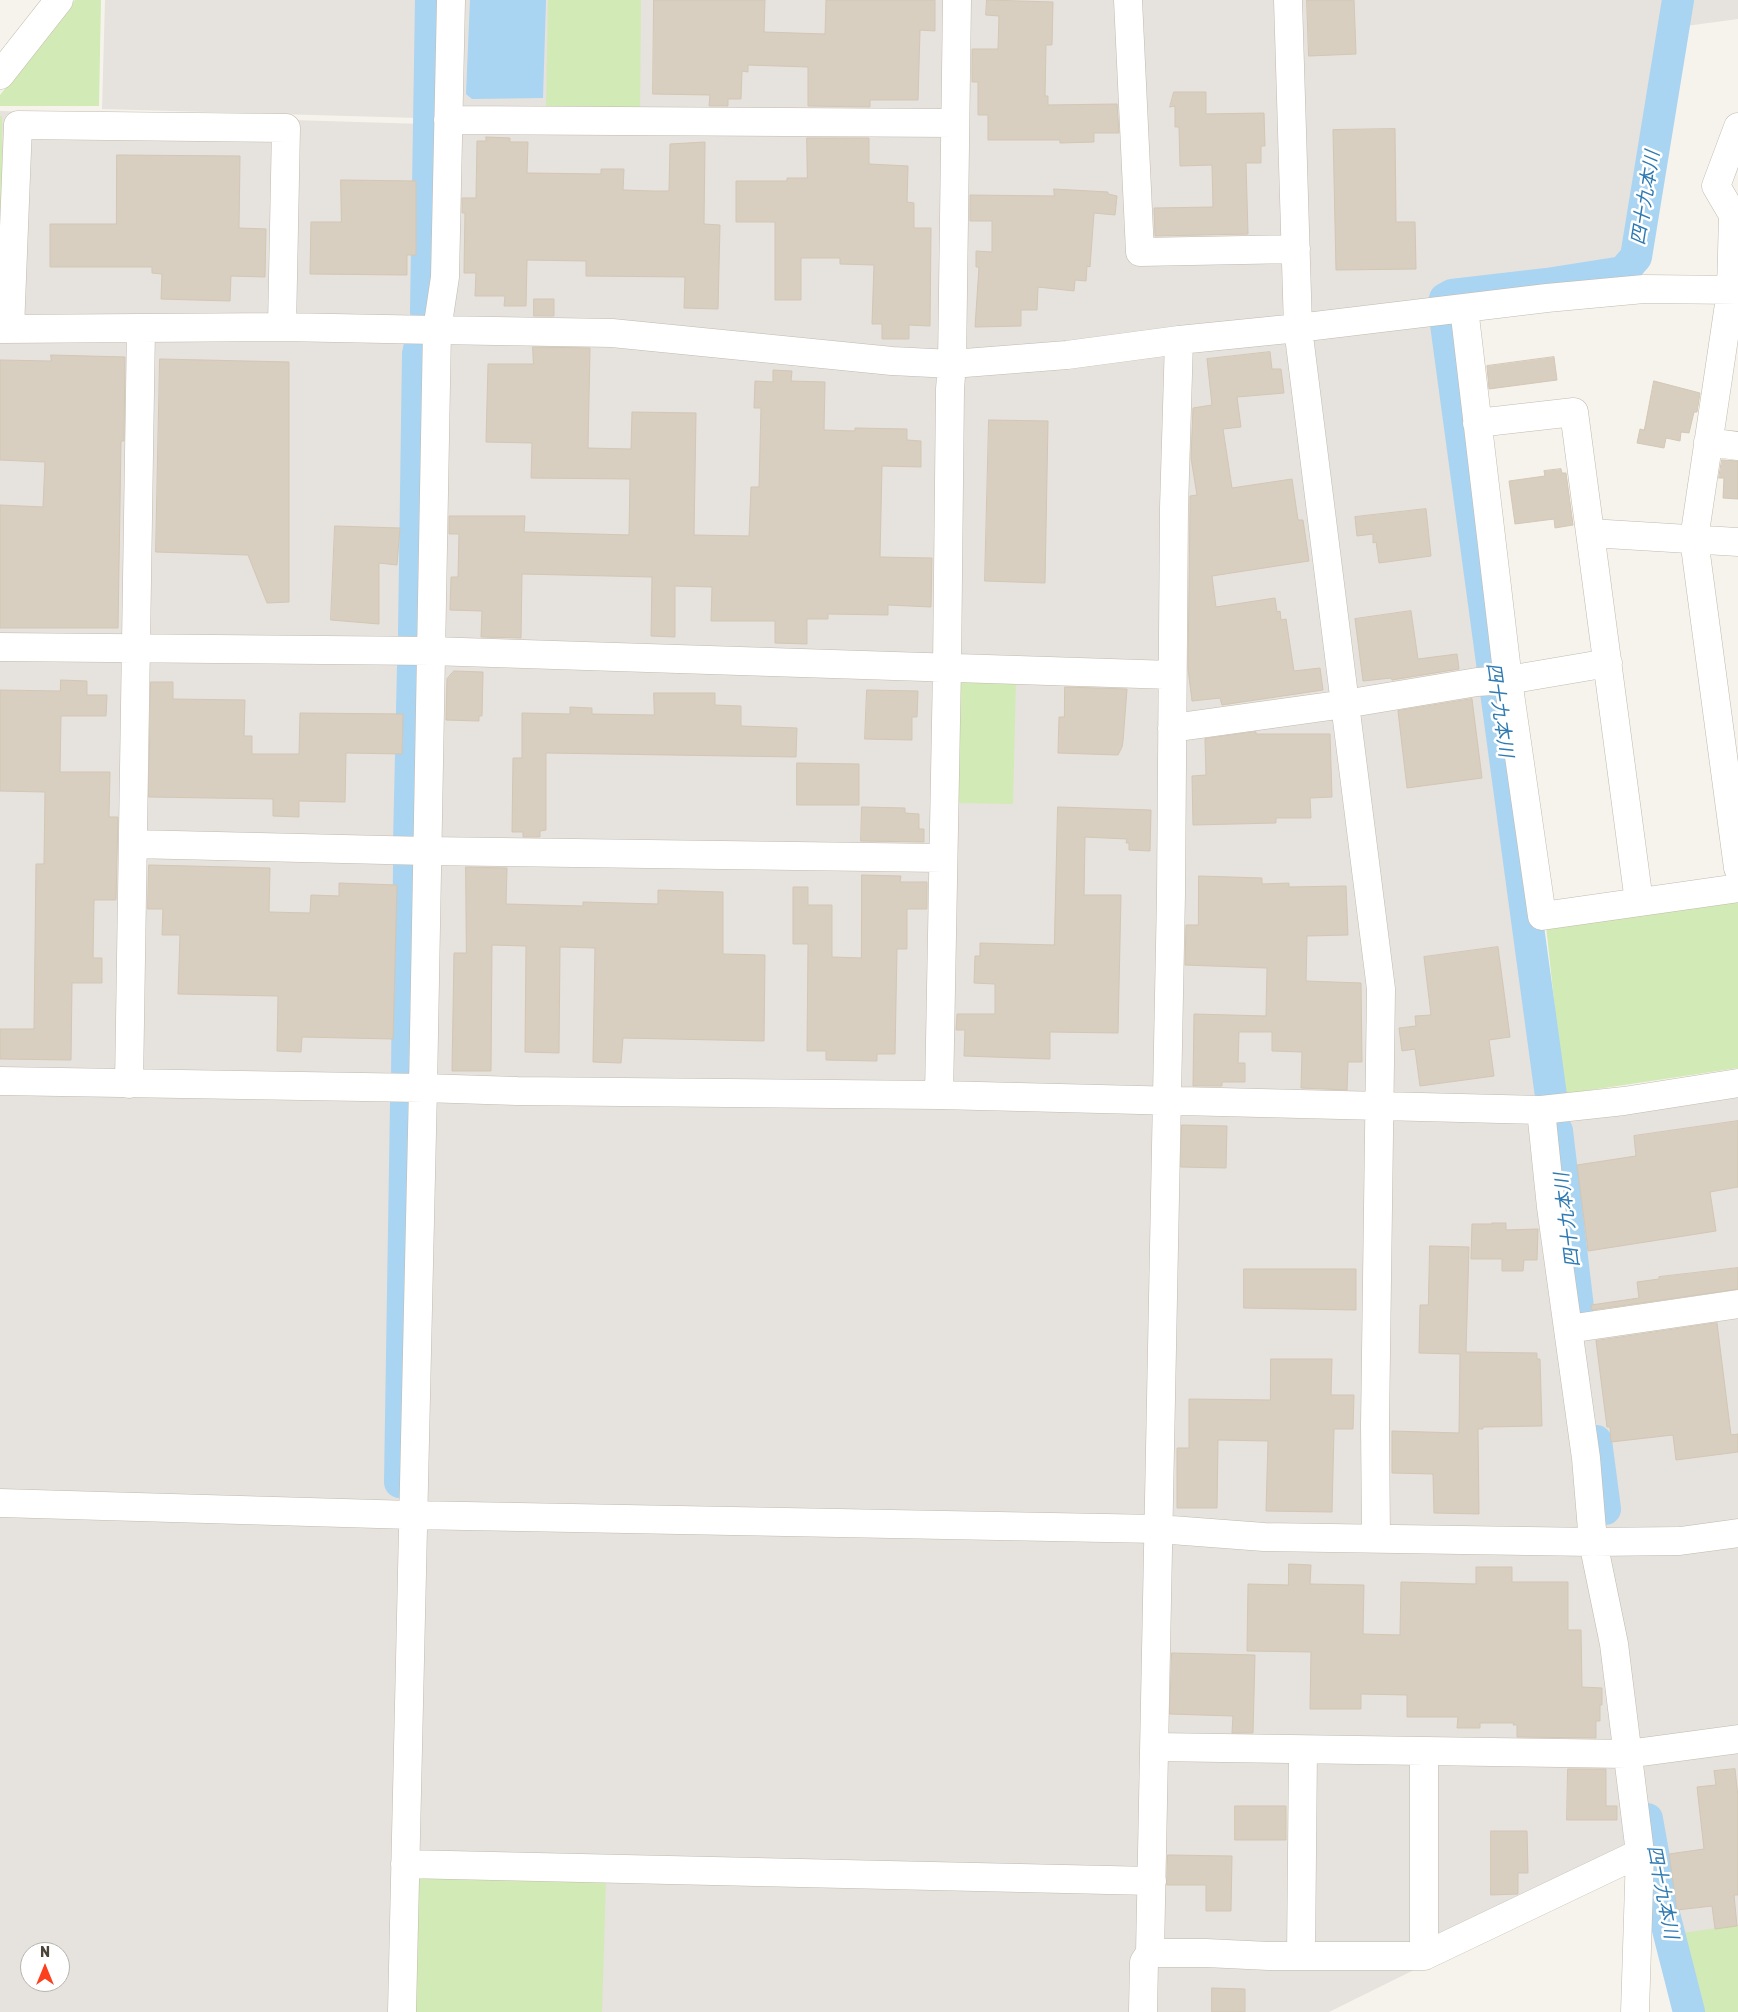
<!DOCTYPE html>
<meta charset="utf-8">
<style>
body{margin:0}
#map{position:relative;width:1738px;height:2012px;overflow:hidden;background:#f6f3ec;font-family:Rubik,sans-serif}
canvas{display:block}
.north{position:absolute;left:20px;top:1942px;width:50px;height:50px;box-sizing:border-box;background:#fff;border:1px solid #b7b4b0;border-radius:50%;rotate:0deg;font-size:14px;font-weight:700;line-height:20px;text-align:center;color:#4b4439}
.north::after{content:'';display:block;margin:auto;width:18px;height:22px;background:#fc3f1d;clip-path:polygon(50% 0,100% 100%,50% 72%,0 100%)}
</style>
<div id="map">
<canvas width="1738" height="2012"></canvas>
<div class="north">N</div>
</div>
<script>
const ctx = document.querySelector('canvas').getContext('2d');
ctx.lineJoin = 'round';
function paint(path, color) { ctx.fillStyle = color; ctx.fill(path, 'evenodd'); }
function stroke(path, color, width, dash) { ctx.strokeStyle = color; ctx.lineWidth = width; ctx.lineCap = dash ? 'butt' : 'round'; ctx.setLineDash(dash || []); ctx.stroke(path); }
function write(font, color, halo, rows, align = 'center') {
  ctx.font = font + ' Rubik,"Noto Sans JP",sans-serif'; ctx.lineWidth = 5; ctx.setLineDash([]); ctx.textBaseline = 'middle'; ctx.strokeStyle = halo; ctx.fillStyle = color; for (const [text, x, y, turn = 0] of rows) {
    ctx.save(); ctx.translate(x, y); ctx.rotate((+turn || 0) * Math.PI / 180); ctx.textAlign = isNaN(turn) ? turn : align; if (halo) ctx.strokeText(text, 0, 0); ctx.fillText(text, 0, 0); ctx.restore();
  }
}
const industrial = new Path2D(`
 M 105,0 L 422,0 L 419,118 L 102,109 Z
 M 460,0 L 1738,0 L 1738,19 L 1686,26 L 1639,267 L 1633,275 L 1467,301 L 1560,1116 L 1738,1091 L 1738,2012 L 1695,2012 L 1665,1889 L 1624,1874 L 1418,1968 L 1329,2012 L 0,2012 L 0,111 L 455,125 ZM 30,1952 L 60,1952 L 60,1982 L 30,1982 Z`);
const green = new Path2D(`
 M 75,0 L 101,0 L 99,106 L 0,106 L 0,95 Z
 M 548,0 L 641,0 L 640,111 L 546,109 Z
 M 0,116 L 2,116 L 3,289 L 0,292 Z
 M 960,677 L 1016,678 L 1013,804 L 958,803 Z
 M 1738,898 L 1738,1068 L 1564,1094 L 1546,926 Z
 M 415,1871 L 606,1878 L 602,2012 L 413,2012 Z
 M 1738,1925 L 1738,2012 L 1696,2012 L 1676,1934 Z`);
const water = new Path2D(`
 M 470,0 L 546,0 L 543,98 L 472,99 L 466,94 Z`);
const river = new Path2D(`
 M 1445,299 L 1452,295 L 1547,284 L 1623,272 L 1636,257 L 1678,0
 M 426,312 L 431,0
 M 1446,324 L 1551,1096
 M 414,634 L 418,354 L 420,345
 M 409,843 L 413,667
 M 407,1080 L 409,867
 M 1557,1131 L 1578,1308
 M 1596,1441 L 1605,1509
 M 400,1482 L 406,1104
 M 1647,1819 L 1664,1914 L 1689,2012`);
const building = new Path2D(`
 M 654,0 L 765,0 L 764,32 L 825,34 L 826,0 L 935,0 L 935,31 L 920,30 L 918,100 L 870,100 L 870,107 L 808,106 L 808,67 L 748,65 L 748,72 L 742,71 L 741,99 L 728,99 L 728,106 L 709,106 L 710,95 L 653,94 Z
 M 987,0 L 1053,2 L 1052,45 L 1046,45 L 1045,96 L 1048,96 L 1048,105 L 1117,104 L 1119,133 L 1094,133 L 1094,142 L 1060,143 L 1060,140 L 988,140 L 988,115 L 978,115 L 978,82 L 972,82 L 972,49 L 998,49 L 999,16 L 986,15 Z
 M 1307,0 L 1354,0 L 1356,54 L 1309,56 Z
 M 1174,92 L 1206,92 L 1206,114 L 1264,113 L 1265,146 L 1261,146 L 1261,163 L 1246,163 L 1248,234 L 1155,236 L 1154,208 L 1213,207 L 1212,165 L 1180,166 L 1179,127 L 1175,127 L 1175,106 L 1170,107 Z
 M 1395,129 L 1396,222 L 1415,222 L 1416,269 L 1336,270 L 1333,130 Z
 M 486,137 L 510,138 L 510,142 L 528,142 L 527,173 L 601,174 L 601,169 L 624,169 L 623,190 L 653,191 L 669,191 L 670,144 L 705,142 L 704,224 L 720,225 L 718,309 L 684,308 L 685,277 L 586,276 L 586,261 L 527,260 L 526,306 L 504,306 L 505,296 L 475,296 L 476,273 L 464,273 L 465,213 L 462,213 L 462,198 L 476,198 L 477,141 L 486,141 Z
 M 807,138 L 869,138 L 869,164 L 908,166 L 907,202 L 914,203 L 914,228 L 931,228 L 930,326 L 909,325 L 909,339 L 882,339 L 882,324 L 872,324 L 874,265 L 840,264 L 840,258 L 801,258 L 801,300 L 775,300 L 775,222 L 736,222 L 736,181 L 787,181 L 787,178 L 807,178 Z
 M 117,155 L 240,156 L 239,228 L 266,229 L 265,277 L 231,276 L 230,301 L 161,299 L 162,274 L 152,273 L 152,267 L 50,267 L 50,224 L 116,224 Z
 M 341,180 L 416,181 L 416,255 L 407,255 L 407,275 L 310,274 L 311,222 L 341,222 Z
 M 1054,189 L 1108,192 L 1108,194 L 1117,196 L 1115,215 L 1094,213 L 1090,267 L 1087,266 L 1086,281 L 1075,280 L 1074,291 L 1038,287 L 1037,310 L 1021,310 L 1021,326 L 975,327 L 979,267 L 976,267 L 976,251 L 992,252 L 992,221 L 970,221 L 970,195 L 1054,196 Z
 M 534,299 L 554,299 L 554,316 L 534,316 Z
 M 533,347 L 590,348 L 588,448 L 631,449 L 632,412 L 696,413 L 694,535 L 749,536 L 751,487 L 759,487 L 761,408 L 754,408 L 755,381 L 773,382 L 773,370 L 792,371 L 791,381 L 825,382 L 824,430 L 855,431 L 855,428 L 907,429 L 907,440 L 921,441 L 921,467 L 882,466 L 880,557 L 932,558 L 931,607 L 888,605 L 888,615 L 828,614 L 828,619 L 807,619 L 807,644 L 775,643 L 775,621 L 711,621 L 712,587 L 675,586 L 675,637 L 651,636 L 652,577 L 522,574 L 521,638 L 481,637 L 482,611 L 450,610 L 451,577 L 458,577 L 459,534 L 449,534 L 449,516 L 525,516 L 524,532 L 629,535 L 630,479 L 531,478 L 532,443 L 486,442 L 488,364 L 533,364 Z
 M 1270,352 L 1272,369 L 1281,369 L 1284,393 L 1237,397 L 1241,427 L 1223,429 L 1232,488 L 1292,479 L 1298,520 L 1303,520 L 1309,561 L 1212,576 L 1216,607 L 1275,598 L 1277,612 L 1280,611 L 1281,620 L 1286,619 L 1294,671 L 1320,668 L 1323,690 L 1222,705 L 1220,698 L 1192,701 L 1188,669 L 1190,508 L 1190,496 L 1197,495 L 1191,458 L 1193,408 L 1212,405 L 1207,359 Z
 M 51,355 L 125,357 L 124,441 L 121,441 L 118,628 L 0,628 L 0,505 L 43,507 L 45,462 L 0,460 L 0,360 L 51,361 Z
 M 1554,357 L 1557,380 L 1489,389 L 1487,366 Z
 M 160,359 L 289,362 L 289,602 L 267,603 L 248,555 L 156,552 Z
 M 1654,381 L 1700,393 L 1697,412 L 1694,412 L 1689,433 L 1681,432 L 1680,441 L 1666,438 L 1664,448 L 1637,443 L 1640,429 L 1644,430 Z
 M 989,420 L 1048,421 L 1045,583 L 985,581 Z
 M 1722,460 L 1738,461 L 1738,499 L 1723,498 L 1724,478 L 1719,478 Z
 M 1561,469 L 1562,473 L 1566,473 L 1573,525 L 1555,528 L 1554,519 L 1515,524 L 1509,481 L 1545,476 L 1544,471 Z
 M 1426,509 L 1431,556 L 1379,563 L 1376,542 L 1373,543 L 1373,534 L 1357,536 L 1355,517 Z
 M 335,526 L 400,528 L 397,565 L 379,563 L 379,624 L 331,620 Z
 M 1411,611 L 1418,659 L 1457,654 L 1459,669 L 1392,680 L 1391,678 L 1363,681 L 1355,619 Z
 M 454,671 L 483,672 L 482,716 L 479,716 L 479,721 L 446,720 L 447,679 Z
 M 61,680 L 87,681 L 87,695 L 107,695 L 106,716 L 61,716 L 60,772 L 110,772 L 109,817 L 118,817 L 116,900 L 94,900 L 93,958 L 102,958 L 102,983 L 72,983 L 71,1060 L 0,1059 L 0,1029 L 34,1029 L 36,864 L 44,864 L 45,792 L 0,791 L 0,690 L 60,691 Z
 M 151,682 L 173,682 L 173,699 L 245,700 L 244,736 L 252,736 L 252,754 L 299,754 L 300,713 L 403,714 L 402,754 L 346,753 L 345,802 L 299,801 L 299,817 L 273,816 L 273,799 L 149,797 Z
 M 1065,687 L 1127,689 L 1123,741 L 1122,747 L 1118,755 L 1058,753 L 1059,717 L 1064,717 Z
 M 867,690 L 918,691 L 917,717 L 912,717 L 912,740 L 865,739 Z
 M 654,693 L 715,693 L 715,705 L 741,706 L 741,726 L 797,728 L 796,757 L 546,753 L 546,830 L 540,831 L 540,837 L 523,837 L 523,832 L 512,832 L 513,758 L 522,758 L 522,713 L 570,714 L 570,707 L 592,708 L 592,714 L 654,715 Z
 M 1472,699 L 1482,778 L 1407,788 L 1398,711 Z
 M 1256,732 L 1256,734 L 1330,734 L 1332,797 L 1310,798 L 1311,818 L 1276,818 L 1276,823 L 1193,825 L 1192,776 L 1206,775 L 1205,739 Z
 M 797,763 L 859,764 L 859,805 L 797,805 Z
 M 862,807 L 905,808 L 905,813 L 919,814 L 919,829 L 924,829 L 924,842 L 861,841 Z
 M 1058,807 L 1151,810 L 1150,851 L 1129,850 L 1129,843 L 1126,843 L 1127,839 L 1085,837 L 1084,895 L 1121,895 L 1118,1033 L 1050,1032 L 1050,1059 L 964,1056 L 965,1030 L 956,1030 L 957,1014 L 995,1014 L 995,984 L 974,983 L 975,956 L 980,956 L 980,943 L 1054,945 Z
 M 149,865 L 270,868 L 269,912 L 310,913 L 311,895 L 339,896 L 339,883 L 397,885 L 393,1039 L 302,1037 L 301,1052 L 277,1051 L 278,996 L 178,994 L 180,935 L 162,935 L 163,909 L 148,909 Z
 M 466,867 L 507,868 L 506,904 L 583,906 L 583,902 L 658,904 L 658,890 L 723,892 L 723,954 L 765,955 L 764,1041 L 623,1038 L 621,1063 L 593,1062 L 595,948 L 560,947 L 559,1053 L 525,1052 L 526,946 L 492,945 L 491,1071 L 452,1071 L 454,953 L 466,953 Z
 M 862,875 L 901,876 L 900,882 L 927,882 L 927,909 L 907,909 L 907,949 L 897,949 L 895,1054 L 877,1054 L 877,1061 L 826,1060 L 826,1051 L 807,1051 L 808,944 L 793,944 L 793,887 L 808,887 L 808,905 L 832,905 L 832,957 L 861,958 Z
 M 1199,876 L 1262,878 L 1262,884 L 1289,883 L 1289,887 L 1346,886 L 1348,935 L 1307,936 L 1306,981 L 1361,983 L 1362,1062 L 1348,1062 L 1347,1090 L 1301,1088 L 1302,1052 L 1272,1051 L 1272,1032 L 1239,1032 L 1238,1063 L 1245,1063 L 1245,1082 L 1222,1082 L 1222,1086 L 1193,1086 L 1194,1014 L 1266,1016 L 1267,968 L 1185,965 L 1186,925 L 1198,925 Z
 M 1498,947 L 1510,1037 L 1489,1040 L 1494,1076 L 1420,1086 L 1415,1049 L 1402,1051 L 1399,1028 L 1416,1026 L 1415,1016 L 1431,1015 L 1424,957 Z
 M 1738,1121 L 1738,1187 L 1710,1192 L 1716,1231 L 1588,1251 L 1577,1165 L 1636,1156 L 1634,1136 Z
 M 1182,1125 L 1227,1126 L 1226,1168 L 1181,1167 Z
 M 1492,1223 L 1506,1223 L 1506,1230 L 1538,1229 L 1537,1260 L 1524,1260 L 1523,1271 L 1502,1271 L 1502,1259 L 1471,1259 L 1472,1224 L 1492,1224 Z
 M 1430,1246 L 1469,1247 L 1466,1352 L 1537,1353 L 1537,1359 L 1540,1359 L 1542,1426 L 1483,1427 L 1483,1429 L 1478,1429 L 1479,1514 L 1434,1513 L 1433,1474 L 1392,1473 L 1392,1431 L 1459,1433 L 1460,1354 L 1419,1353 L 1420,1305 L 1428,1305 Z
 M 1738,1268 L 1738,1289 L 1592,1310 L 1591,1305 L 1639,1298 L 1637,1282 L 1659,1279 L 1659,1277 Z
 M 1244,1269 L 1356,1269 L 1356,1310 L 1244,1308 Z
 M 1717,1323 L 1731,1435 L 1738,1434 L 1738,1452 L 1676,1460 L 1673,1435 L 1611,1442 L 1610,1427 L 1607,1427 L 1596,1341 Z
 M 1271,1359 L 1332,1359 L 1331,1395 L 1354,1395 L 1353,1429 L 1334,1429 L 1332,1512 L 1266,1511 L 1268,1441 L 1218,1440 L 1217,1508 L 1177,1508 L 1177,1448 L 1189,1448 L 1189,1399 L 1270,1400 Z
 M 1289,1564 L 1311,1565 L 1310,1584 L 1364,1585 L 1363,1634 L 1400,1635 L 1401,1582 L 1476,1584 L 1476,1567 L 1512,1567 L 1512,1582 L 1568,1582 L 1568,1630 L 1581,1630 L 1582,1687 L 1602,1688 L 1602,1705 L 1600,1705 L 1600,1721 L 1596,1721 L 1596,1738 L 1517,1737 L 1517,1725 L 1513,1725 L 1514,1723 L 1480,1723 L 1480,1728 L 1457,1728 L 1458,1717 L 1407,1717 L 1407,1695 L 1361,1694 L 1361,1709 L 1310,1709 L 1311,1652 L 1247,1651 L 1248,1584 L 1288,1585 Z
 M 1172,1653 L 1255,1655 L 1253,1733 L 1232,1733 L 1233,1716 L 1170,1714 Z
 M 1568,1769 L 1606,1769 L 1606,1806 L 1617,1806 L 1617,1820 L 1567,1820 Z
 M 1735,1769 L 1738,1797 L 1738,1895 L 1734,1895 L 1737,1926 L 1715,1929 L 1712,1906 L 1677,1910 L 1669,1854 L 1704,1849 L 1697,1787 L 1716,1785 L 1714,1771 Z
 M 1235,1806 L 1286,1806 L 1286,1840 L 1235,1840 Z
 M 1491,1831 L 1527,1831 L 1528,1873 L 1518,1873 L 1518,1894 L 1491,1895 Z
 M 1168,1855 L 1232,1856 L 1231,1911 L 1206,1911 L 1206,1885 L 1167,1885 Z
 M 1212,1988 L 1245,1989 L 1245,2012 L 1212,2012 Z`);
const minor = new Path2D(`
 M 1128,0 L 1140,252 L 1296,249
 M 0,75 L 59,0
 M 448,120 L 954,123
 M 1738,127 L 1716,186 L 1733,215 L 1731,291 L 1694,539 L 1738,868
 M 1464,308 L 1508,680 L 1542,916 L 1738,888
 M 0,329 L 282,327 L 437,330 L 445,277 L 451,0
 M 10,329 L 18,125 L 286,128 L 282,327
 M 1179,340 L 1174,508 L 1171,894 L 1150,1953 L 1206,1953 L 1269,1956 L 1424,1956 L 1640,1853
 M 1477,423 L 1574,412 L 1639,902
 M 1708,442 L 1738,446
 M 1590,533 L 1738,542
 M 0,647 L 431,651 L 1172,675
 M 1172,728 L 1345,704 L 1298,328 L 1288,0
 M 133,844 L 427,851 L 943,858
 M 0,1081 L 423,1088 L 517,1091 L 939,1095 L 1541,1110 L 1624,1101 L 1738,1083
 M 129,1084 L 141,328
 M 939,1095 L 947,668 L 950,389 L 952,364 L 957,0
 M 1541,1110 L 1551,1207 L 1586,1458 L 1593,1542 L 1614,1644 L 1640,1853 L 1635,2012
 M 1568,1329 L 1738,1304
 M 0,1503 L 412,1515 L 1158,1529 L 1264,1537 L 1593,1542 L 1680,1541 L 1738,1533
 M 1376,1537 L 1375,1425 L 1381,989 L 1345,704 L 1477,682 L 1508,680 L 1608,663
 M 1155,1747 L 1627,1754 L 1738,1739
 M 405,1864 L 1152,1881
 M 1301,1956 L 1303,1750
 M 1424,1956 L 1424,1751
 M 402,2012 L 423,1088 L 437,330 L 612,333 L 892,361 L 952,364 L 1067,355 L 1179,340 L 1298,328 L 1547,298 L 1644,289 L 1738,290
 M 1143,2012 L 1144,1962 L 1150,1953`);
const waterNames = [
 ["四十九本川",1646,198,-81],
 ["四十九本川",1499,710,82],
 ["四十九本川",1568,1220,-97],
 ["四十九本川",1662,1892,79]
];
paint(industrial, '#e6e2dd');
paint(green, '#d2eab5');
paint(water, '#a9d4f2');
stroke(river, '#a9d4f2', 32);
paint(building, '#d8cfc1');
stroke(building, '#d3c7b4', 1);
stroke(minor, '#c2bbae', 29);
stroke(minor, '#fff', 28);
write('italic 19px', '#2e7ab2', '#fff', waterNames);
</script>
